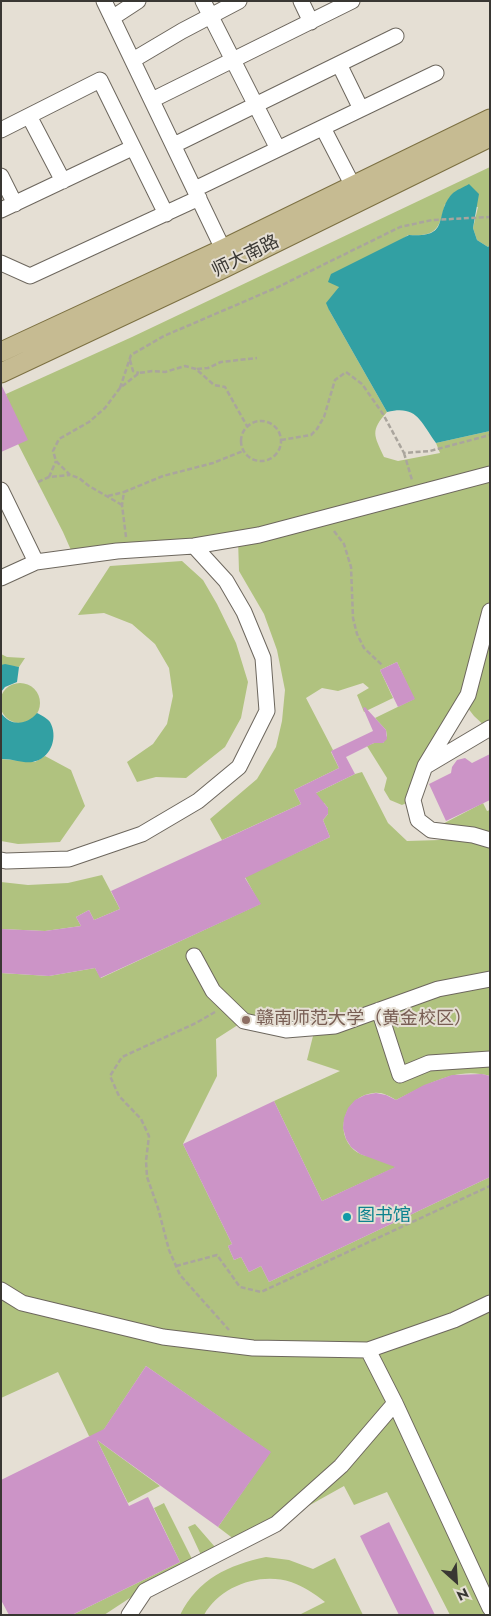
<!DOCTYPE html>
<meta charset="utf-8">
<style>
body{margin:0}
#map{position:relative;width:491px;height:1616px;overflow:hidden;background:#e5dfd4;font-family:Jost,sans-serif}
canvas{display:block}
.frame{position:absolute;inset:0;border:2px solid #393733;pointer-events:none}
.north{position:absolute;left:431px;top:1556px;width:50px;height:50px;-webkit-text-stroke:4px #e5dfd4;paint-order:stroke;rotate:154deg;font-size:14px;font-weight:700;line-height:20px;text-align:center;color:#393733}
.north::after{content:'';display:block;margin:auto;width:18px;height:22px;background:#393733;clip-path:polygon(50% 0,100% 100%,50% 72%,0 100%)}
</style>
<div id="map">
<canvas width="491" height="1616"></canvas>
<div class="frame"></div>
<div class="north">N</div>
</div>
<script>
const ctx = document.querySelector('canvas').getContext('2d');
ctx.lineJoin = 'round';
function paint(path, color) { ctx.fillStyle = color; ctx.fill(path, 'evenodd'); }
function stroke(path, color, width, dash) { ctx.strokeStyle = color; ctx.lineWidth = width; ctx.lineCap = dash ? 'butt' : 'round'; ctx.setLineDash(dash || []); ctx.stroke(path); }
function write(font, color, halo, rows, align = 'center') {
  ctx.font = font + ' Jost,"Noto Sans SC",sans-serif'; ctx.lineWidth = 4; ctx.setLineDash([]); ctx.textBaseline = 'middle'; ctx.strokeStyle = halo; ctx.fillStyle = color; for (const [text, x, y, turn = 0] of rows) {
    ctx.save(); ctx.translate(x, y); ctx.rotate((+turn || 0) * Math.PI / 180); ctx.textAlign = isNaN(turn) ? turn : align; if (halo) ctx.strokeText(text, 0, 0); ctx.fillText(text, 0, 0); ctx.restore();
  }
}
const green = new Path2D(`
 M 490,167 L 490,245 L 488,247 L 477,240 L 473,228 L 478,207 L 445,204 C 439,229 437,237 408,235 L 339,287 L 329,310 L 387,412 C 370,431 374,435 384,457 L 398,461 L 440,453 L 436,443 L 490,431 L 490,728 L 488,729 L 474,716 L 464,703 L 413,800 L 402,805 L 390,800 L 384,790 L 387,778 L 367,746 L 374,743 L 383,743 L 387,736 L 386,730 L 375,718 L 414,699 L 397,662 L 380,670 L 393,698 L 364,712 L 357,695 L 369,688 L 363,683 L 338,691 L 322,688 L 306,698 L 333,750 L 331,752 L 339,768 L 294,790 L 301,804 L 222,840 L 210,819 L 257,779 L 276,747 L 282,721 L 285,690 L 277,650 L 264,614 L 239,571 L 238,539 L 74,557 L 63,532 L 18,444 L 6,394 L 132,337 Z
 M 182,561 L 203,580 L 217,604 L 236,643 L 248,682 L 241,718 L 225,747 L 186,778 L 156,777 L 137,782 L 127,762 L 153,744 L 167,724 L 173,696 L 169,668 L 155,644 L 132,624 L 104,613 L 78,615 L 110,566 Z
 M 1,654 L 7,657 L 25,658 L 19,667 L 1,665 Z
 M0 703a20 20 0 1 1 40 0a20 20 0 1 1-40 0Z
 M 45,756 L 71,770 L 85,806 L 60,842 L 18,844 L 1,841 L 1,759 L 35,762 Z
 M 362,772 L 388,823 L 407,841 L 473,839 L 490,847 L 490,1076 C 455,1066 426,1086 396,1100 C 389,1096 382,1092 374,1093 C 348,1095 334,1127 351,1147 C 359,1156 368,1156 379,1158 C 385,1159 391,1164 396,1167 L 322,1201 L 274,1101 L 340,1071 L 307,1060 L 315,1028 L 244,1021 L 216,1039 L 217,1076 L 183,1144 L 232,1244 L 228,1246 L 234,1260 L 241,1257 L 249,1272 L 261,1266 L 269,1282 L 490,1177 L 490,1615 L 450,1615 L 387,1492 L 354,1505 L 344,1486 L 276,1524 L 239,1543 L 218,1527 L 270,1452 L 146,1366 L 97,1440 L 160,1486 L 128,1503 L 97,1440 L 89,1436 L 58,1372 L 1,1398 L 1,973 L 49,976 L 95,968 L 101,978 L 260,904 L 245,877 L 330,837 L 323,820 L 328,814 L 328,808 L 324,803 L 315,803 L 312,795 L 355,774 Z
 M 483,803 L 487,811 L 490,810 L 490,840 L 431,830 Z
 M 102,875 L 120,909 L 94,920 L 89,910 L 76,917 L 81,926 L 45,931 L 1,929 L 1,882 L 28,885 L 68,883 Z
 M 164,1503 L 195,1565 L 136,1594 L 104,1615 L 72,1615 L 180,1562 L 154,1508 Z
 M 195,1524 L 215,1547 L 201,1555 L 188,1527 Z
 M 266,1557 L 289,1560 L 313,1569 L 335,1558 L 363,1615 L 299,1615 L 325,1602 C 315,1594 303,1586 291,1582 C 260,1572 220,1586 204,1615 L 180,1615 C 198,1579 228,1565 266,1557 Z`);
const water = new Path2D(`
 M 469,184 L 479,194 L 473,228 L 477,240 L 488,247 L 490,245 L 490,431 L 436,443 C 420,421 417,405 387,412 L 329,310 L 326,303 L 339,287 L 328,282 L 331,274 L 409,235 C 452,238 433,215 452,194 C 456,190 464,187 469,184 Z
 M 5,664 L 19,667 L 17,682 L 5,687 L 1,692 L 1,665 Z
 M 1,713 C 11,727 27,725 37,713 C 41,715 47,718 50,722 C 58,736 52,756 36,761 C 26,765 12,758 1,759 Z`);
const building = new Path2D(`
 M 1,384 L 28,440 L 1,452 Z
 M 397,662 L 415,699 L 398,707 L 380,670 Z
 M 365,707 L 386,730 L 387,739 L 383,743 L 374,743 L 346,757 L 355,774 L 316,793 L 328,808 L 328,814 L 323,820 L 330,837 L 245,878 L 261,904 L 100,978 L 95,968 L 49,976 L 1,973 L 1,929 L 45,931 L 81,926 L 76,917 L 89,910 L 94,920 L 120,909 L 111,891 L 301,804 L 294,790 L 339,768 L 331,751 L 373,731 L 363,708 Z
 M 490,754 L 490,800 L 446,821 L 429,784 L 451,773 L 452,767 L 457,760 L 465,758 L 472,763 Z
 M 482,1074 L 490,1076 L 490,1177 L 269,1282 L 261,1266 L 249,1272 L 241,1257 L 234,1260 L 228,1246 L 232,1244 L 183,1144 L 274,1101 L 322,1201 L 395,1167 L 360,1154 L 351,1147 L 346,1139 L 343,1128 L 344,1118 L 348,1108 L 355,1100 L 365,1095 L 376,1093 L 386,1095 L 396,1100 L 424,1085 L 452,1075 Z
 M 146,1366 L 271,1452 L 218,1527 L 97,1440 L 129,1506 L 148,1497 L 180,1562 L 72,1615 L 9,1615 L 1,1600 L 1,1480 L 104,1429 Z
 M 389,1522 L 435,1615 L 399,1615 L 360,1536 Z`);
const path = new Path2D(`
 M 130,360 L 133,371 L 139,373
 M 197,369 L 208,368 L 221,362 L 257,358
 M 120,388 L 131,355 L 164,336 L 278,287 L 400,227 L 432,220 L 490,217
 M241 441a20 20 0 1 1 40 0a20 20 0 1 1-40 0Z
 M 281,440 L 311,435 L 317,429 L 324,417 L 335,380 L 346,372 L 362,384 L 383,414 L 404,453 L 430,451 L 490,435
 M 404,453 L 412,480
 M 49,477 L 56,461
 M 38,482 L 49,477 L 70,475
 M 108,496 L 124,492
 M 122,505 L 89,486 L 79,478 L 70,475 L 56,461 L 53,451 L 59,439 L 89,422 L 105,408 L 120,388 L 139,373 L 153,371 L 165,372 L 185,366 L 196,369 L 214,385 L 225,387 L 247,426
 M 334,531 L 344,544 L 351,567 L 353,618 L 357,634 L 364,648 L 382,665
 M 126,537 L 122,505 L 124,492 L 163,476 L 213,463 L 243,451
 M 215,1012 L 196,1023 L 122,1057 L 110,1076 L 119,1096 L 141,1119 L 149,1136 L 146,1161 L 147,1177 L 158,1208 L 169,1250 L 180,1275 L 229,1330
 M 176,1266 L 217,1255 L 240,1287 L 261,1292 L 490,1186`);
const minor = new Path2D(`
 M 104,1 L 223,249
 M 203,1 L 278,149
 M 301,1 L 311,22
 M 112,18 L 138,1
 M 133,60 L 182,31 L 239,1
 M 339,64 L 361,109
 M 152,100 L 352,1
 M 29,116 L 63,181
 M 323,128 L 353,186
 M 1,130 L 100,80 L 166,214
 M 174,145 L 396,36
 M 1,176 L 15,204
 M 195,189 L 436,73
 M 1,210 L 132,148
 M 1,263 L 30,276 L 199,198
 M 1,490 L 36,562
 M 1,578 L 36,562 L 117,551 L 194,546 L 259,535 L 490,474
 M 490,611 L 468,695 L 425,766 L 413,800 L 418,820 L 431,830 L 473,835 L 490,840
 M 426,766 L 490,728
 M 1,860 L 6,861 L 69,859 L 142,834 L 198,801 L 239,767 L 267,711 L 263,658 L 244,612 L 226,581 L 194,546
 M 194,956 L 213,991 L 244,1021 L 286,1030 L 335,1026 L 438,989 L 490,979
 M 379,1010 L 400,1075 L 429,1063 L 490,1059
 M 1,1290 L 22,1303 L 163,1337 L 253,1348 L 368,1350 L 395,1403 L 490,1608
 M 368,1350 L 454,1320 L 490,1303
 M 129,1615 L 145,1591 L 276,1524 L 341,1466 L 395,1403`);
const major = new Path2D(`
 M 1,352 L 223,249 L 490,119
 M 1,373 L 224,268 L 490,137`);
const markers = [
 [246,1020,5,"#8d6e63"],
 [347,1217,5,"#0f9aa8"]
];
const streetNames = [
 ["师大南路",246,257,-26]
];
const educationNames = [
 ["赣南师范大学（黄金校区）",256,1020]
];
const cultureNames = [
 ["图书馆",357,1217]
];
paint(green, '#b0c27f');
paint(water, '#32a0a3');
paint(building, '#cc94c7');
stroke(minor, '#6d675e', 17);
stroke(major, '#7c7042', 21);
stroke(path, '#aaa59d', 2.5, [5, 2.5]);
stroke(minor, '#fff', 15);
stroke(major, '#c6bb92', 19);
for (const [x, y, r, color] of markers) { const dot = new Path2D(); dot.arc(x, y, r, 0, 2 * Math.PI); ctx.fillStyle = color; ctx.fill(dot); stroke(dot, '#e5dfd4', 2); }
write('18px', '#393733', '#e5dfd4', streetNames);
write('18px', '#785e54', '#e5dfd4', educationNames, 'left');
write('18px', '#0d838f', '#e5dfd4', cultureNames, 'left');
</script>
